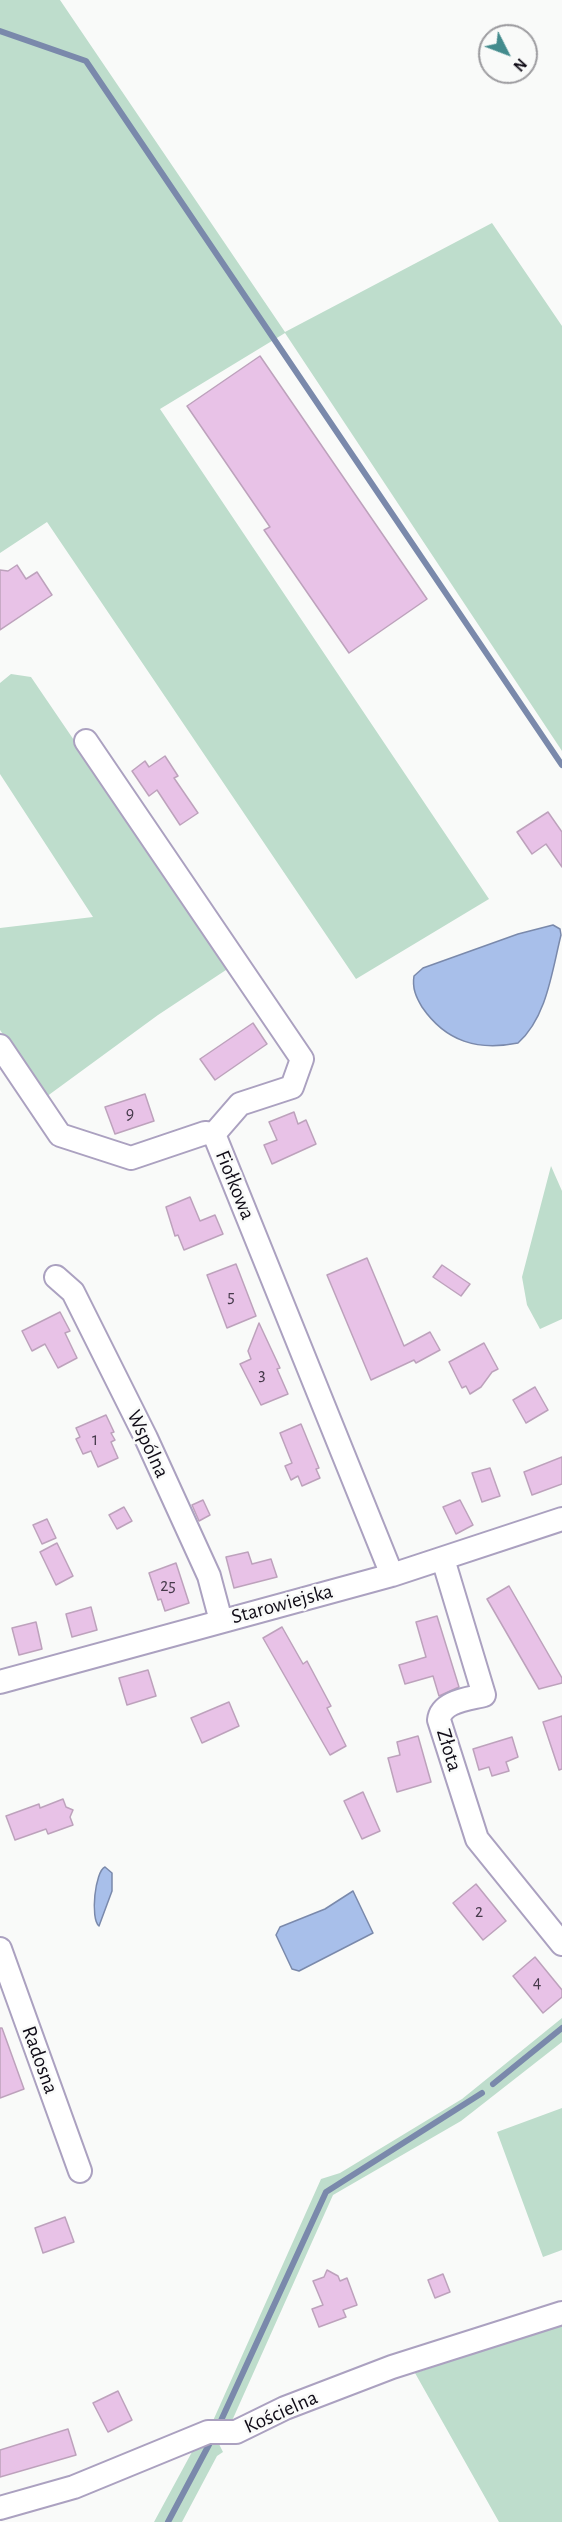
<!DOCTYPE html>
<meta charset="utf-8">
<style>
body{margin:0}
#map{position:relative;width:562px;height:2522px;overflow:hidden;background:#f9faf9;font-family:"Alegreya Sans",sans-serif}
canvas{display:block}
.north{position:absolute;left:478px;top:24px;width:60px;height:60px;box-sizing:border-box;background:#f9faf9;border:2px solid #9c9b9f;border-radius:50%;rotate:132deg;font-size:16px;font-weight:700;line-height:24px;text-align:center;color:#100c17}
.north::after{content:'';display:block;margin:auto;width:21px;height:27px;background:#438b8d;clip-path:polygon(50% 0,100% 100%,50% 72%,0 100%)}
</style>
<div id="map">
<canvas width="562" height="2522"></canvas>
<div class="north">N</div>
</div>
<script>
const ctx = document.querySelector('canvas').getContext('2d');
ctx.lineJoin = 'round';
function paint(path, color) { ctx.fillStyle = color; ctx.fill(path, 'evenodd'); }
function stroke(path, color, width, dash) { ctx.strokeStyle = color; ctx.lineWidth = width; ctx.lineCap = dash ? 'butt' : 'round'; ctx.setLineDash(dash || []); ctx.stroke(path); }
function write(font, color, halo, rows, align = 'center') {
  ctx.font = font + ' "Alegreya Sans",sans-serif'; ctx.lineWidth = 5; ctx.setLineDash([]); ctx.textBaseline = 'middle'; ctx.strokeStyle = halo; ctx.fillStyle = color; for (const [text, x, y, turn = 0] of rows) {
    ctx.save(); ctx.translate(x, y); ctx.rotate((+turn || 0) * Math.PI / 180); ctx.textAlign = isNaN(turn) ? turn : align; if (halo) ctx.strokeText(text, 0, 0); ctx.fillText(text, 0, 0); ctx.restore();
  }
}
const green = new Path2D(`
 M 0,0 L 60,0 L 285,332 L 492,223 L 562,326 L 562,751 L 285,333 L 160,409 L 489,899 L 356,979 L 47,522 L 0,553 Z
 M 11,674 L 31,677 L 229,968 L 158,1015 L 46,1097 L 0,1030 L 0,928 L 93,917 L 0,774 L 0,683 Z
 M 551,1166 L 562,1191 L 562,1319 L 540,1329 L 527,1305 L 522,1277 Z
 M 562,2018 L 562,2042 L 461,2121 L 333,2195 L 231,2423 L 212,2423 L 321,2179 L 340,2173 L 462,2099 Z
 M 562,2108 L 562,2250 L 543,2257 L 497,2132 Z
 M 562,2324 L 562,2522 L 499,2522 L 415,2373 Z
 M 216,2438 L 223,2452 L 217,2456 L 182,2522 L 154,2522 L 199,2439 Z`);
const water = new Path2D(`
 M 553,925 L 560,929 L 561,935 C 552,971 547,1017 518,1043 C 478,1051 446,1042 422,1007 C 416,997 412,988 414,976 L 423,968 L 518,934 Z
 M 105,1867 L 112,1873 L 112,1891 L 99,1926 C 90,1919 95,1871 105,1867 Z
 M 353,1891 L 373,1933 L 299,1971 L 292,1969 L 276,1935 L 280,1927 L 325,1909 Z`);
const stream = new Path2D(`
 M 0,31 L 86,61 L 562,765
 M 493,2084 L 562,2028
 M 218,2427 L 326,2192 L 482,2093
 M 168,2522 L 212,2439`);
const building = new Path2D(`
 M 260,356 L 427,599 L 349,653 L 264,530 L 270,527 L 187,406 Z
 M 17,565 L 26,579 L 37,572 L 52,595 L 0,630 L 0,570 L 8,571 Z
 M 165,756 L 178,776 L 174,778 L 198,813 L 180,825 L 157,790 L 149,796 L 132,771 L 145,761 L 149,767 Z
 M 548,812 L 562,832 L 562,867 L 546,844 L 532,854 L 517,832 Z
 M 253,1023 L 267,1044 L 215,1080 L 200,1059 Z
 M 145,1094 L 154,1121 L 115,1134 L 105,1107 Z
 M 294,1112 L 298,1124 L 306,1120 L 316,1144 L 272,1164 L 264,1145 L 277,1140 L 269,1122 Z
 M 190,1197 L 200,1221 L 215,1215 L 223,1234 L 184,1250 L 178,1235 L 175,1236 L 166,1207 Z
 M 367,1258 L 404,1346 L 430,1332 L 440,1350 L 416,1363 L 414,1360 L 371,1380 L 327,1275 Z
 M 236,1264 L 256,1316 L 227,1328 L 207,1275 Z
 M 442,1265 L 470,1284 L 461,1296 L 433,1277 Z
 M 60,1312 L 70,1331 L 65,1333 L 77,1358 L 58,1368 L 45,1344 L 32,1351 L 22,1331 Z
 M 259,1323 L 280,1368 L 277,1369 L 288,1394 L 261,1405 L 240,1364 L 251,1359 L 248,1351 Z
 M 484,1343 L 498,1369 L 492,1372 L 481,1387 L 470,1394 L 466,1386 L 462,1388 L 449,1362 Z
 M 535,1387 L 548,1410 L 526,1423 L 513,1400 Z
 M 106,1415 L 114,1432 L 111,1433 L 115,1440 L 111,1442 L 118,1458 L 98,1467 L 91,1451 L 83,1454 L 76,1439 L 80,1437 L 76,1428 Z
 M 301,1424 L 319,1468 L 316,1469 L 320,1478 L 302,1486 L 298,1476 L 291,1480 L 285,1466 L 292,1463 L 280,1433 Z
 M 562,1457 L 562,1484 L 532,1495 L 524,1472 Z
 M 490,1468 L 500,1496 L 482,1502 L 472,1473 Z
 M 203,1500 L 210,1515 L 199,1521 L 192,1505 Z
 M 460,1500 L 473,1525 L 456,1534 L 443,1507 Z
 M 124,1507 L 132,1521 L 117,1529 L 109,1515 Z
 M 47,1519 L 56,1538 L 42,1544 L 33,1525 Z
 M 57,1543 L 73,1576 L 56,1585 L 40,1552 Z
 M 248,1552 L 252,1564 L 271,1559 L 277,1577 L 234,1588 L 226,1557 Z
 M 176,1563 L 189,1603 L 165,1611 L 161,1599 L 158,1600 L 149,1573 Z
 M 509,1586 L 562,1678 L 562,1683 L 539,1689 L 487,1599 Z
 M 91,1607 L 97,1630 L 72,1637 L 66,1614 Z
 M 437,1616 L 459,1687 L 439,1696 L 433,1676 L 405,1684 L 399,1665 L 426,1657 L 416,1622 Z
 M 36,1622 L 42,1649 L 19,1655 L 12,1628 Z
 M 282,1627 L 303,1664 L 307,1661 L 331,1706 L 327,1708 L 346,1746 L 330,1755 L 263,1638 Z
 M 148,1670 L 156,1696 L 127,1705 L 119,1678 Z
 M 229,1702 L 239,1726 L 202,1743 L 191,1718 Z
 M 562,1716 L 562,1769 L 559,1770 L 543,1722 Z
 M 418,1736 L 431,1782 L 397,1792 L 388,1758 L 400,1755 L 397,1742 Z
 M 512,1737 L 518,1757 L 506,1762 L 509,1771 L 492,1776 L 489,1767 L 479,1770 L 473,1749 Z
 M 363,1792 L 380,1831 L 362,1839 L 344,1801 Z
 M 63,1799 L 66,1807 L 73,1810 L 70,1817 L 73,1825 L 48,1834 L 46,1829 L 15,1840 L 6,1816 L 39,1804 L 40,1808 Z
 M 476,1884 L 506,1921 L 483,1940 L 453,1903 Z
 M 535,1957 L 562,1990 L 562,1997 L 543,2013 L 513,1976 Z
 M 0,2028 L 2,2028 L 24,2089 L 0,2098 Z
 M 65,2217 L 74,2242 L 43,2253 L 35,2228 Z
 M 327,2270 L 338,2276 L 340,2281 L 347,2278 L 357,2305 L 343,2310 L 346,2317 L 319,2327 L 312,2309 L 323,2305 L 313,2281 L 324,2277 Z
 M 443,2274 L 450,2292 L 435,2298 L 428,2280 Z
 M 118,2391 L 132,2420 L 108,2432 L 93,2403 Z
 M 68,2429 L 76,2455 L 0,2477 L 0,2450 Z`);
const minor = new Path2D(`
 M 86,741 L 302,1059 L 292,1087 L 240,1104 L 214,1134 L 392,1575
 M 0,1046 L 60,1135 L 131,1158 L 205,1133 L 214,1134
 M 56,1277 L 73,1292 L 146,1438 L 209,1576 L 221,1621
 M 443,1559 L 484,1695 C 469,1699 441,1701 439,1720 L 477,1839 L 562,1944
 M 0,1682 L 392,1575 L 562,1519
 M 0,1949 L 80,2171
 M 0,2508 L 74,2487 L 208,2432 L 236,2432 L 285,2408 L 392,2367 L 562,2313`);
const numberNames = [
 ["9",130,1114],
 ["5",231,1297],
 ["3",262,1375],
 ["1",95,1440],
 ["25",168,1586],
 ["2",479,1912],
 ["4",537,1983]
];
const streetNames = [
 ["Fiołkowa",235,1185,68],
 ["Wspólna",148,1444,65],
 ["Starowiejska",282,1604,-15],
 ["Złota",449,1750,73],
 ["Radosna",40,2060,70],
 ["Kościelna",281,2412,-24]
];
paint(green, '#beddcc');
paint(water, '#a8bfea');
stroke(water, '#7a89ab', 1.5);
stroke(stream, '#7a89ab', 6);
paint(building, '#e8c2e7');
stroke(building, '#bda2bc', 1.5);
stroke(minor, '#aba1c0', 26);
stroke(minor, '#fff', 22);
write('18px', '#463a4b', null, numberNames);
write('21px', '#100c17', '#f9faf9', streetNames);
</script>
